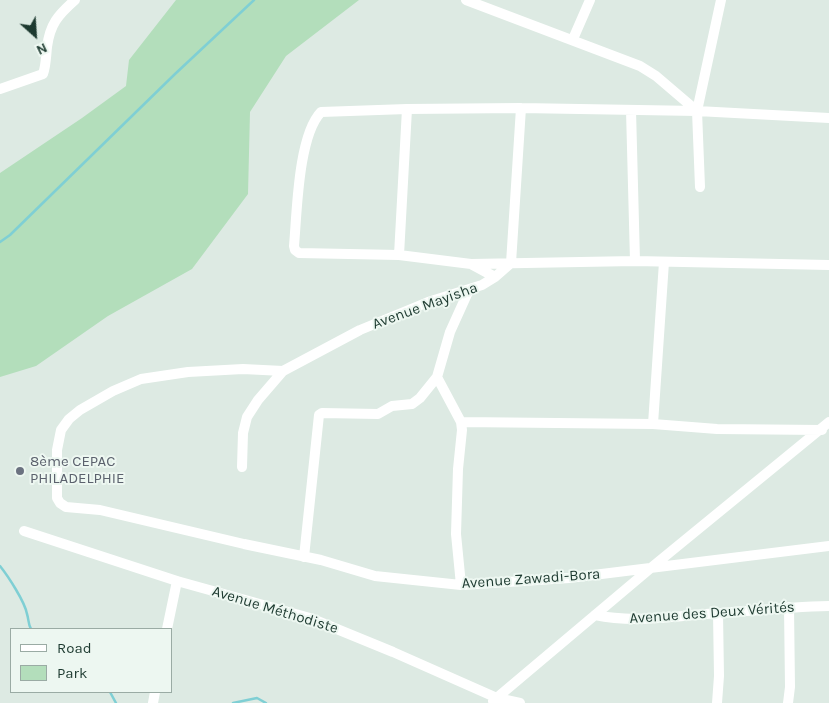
<!DOCTYPE html>
<meta charset="utf-8">
<style>
body{margin:0}
#map{position:relative;width:829px;height:703px;overflow:hidden;background:#ddeae3;font-family:Karla,sans-serif}
canvas{display:block}
.legend{position:absolute;left:10px;top:628px;width:162px;height:65px;box-sizing:border-box;background:#edf7f1;border:1px solid #9aaba4;margin:0;padding:6px 9px;list-style:none;font-size:15px;color:#1d3a30}
.legend li{display:flex;align-items:center;gap:10px;height:25px}
.legend b{width:25px;border:1px solid #9aaba4}
.north{position:absolute;left:10px;top:10px;width:50px;height:50px;-webkit-text-stroke:4px #edf7f1;paint-order:stroke;rotate:154deg;font-size:14px;font-weight:700;line-height:20px;text-align:center;color:#1d3a30}
.north::after{content:'';display:block;margin:auto;width:18px;height:22px;background:#1d3a30;clip-path:polygon(50% 0,100% 100%,50% 72%,0 100%)}
</style>
<div id="map">
<canvas width="829" height="703"></canvas>
<ul class="legend">
<li><b style="height:6px;background:#fff"></b>Road</li>
<li><b style="height:14px;background:#b3debb"></b>Park</li>
</ul>
<div class="north">N</div>
</div>
<script>
const ctx = document.querySelector('canvas').getContext('2d');
ctx.lineJoin = 'round';
function paint(path, color) { ctx.fillStyle = color; ctx.fill(path, 'evenodd'); }
function stroke(path, color, width, dash) { ctx.strokeStyle = color; ctx.lineWidth = width; ctx.lineCap = dash ? 'butt' : 'round'; ctx.setLineDash(dash || []); ctx.stroke(path); }
function write(font, color, halo, rows, align = 'center') {
  ctx.font = font + ' Karla,sans-serif'; ctx.lineWidth = 4; ctx.setLineDash([]); ctx.textBaseline = 'middle'; ctx.strokeStyle = halo; ctx.fillStyle = color; for (const [text, x, y, turn = 0] of rows) {
    ctx.save(); ctx.translate(x, y); ctx.rotate((+turn || 0) * Math.PI / 180); ctx.textAlign = isNaN(turn) ? turn : align; if (halo) ctx.strokeText(text, 0, 0); ctx.fillText(text, 0, 0); ctx.restore();
  }
}
const green = new Path2D(`
 M 176,0 L 359,0 L 286,56 L 250,112 L 248,194 L 192,269 L 108,316 L 36,366 L 0,377 L 0,173 L 82,118 L 126,86 L 129,60 Z`);
const stream = new Path2D(`
 M 0,242 L 10,235 L 175,74 L 254,0
 M 0,566 C 8,576 25,602 27,614 C 29,620 28,624 31,629
 M 110,692 L 116,703
 M 233,703 L 257,698 L 266,703`);
const minor = new Path2D(`
 M 466,0 L 640,66 L 656,76 L 697,111
 M 573,39 L 590,0
 M 0,89 L 43,74 C 46,66 46,56 47,47 C 50,24 58,15 75,0
 M 407,109 L 399,255 L 471,264 L 495,277
 M 631,110 L 635,261
 M 700,187 L 697,111 L 721,0
 M 399,255 L 299,253 L 295,250 L 294,246 C 297,213 298,136 321,112 L 407,109 L 521,108 L 697,111 L 829,118
 M 511,263 L 521,108
 M 471,264 L 635,261 L 829,265
 M 283,371 L 243,369 L 188,372 L 141,379 L 113,391 L 80,410 L 69,419 L 61,430 L 57,450 L 57,498 L 60,503 L 66,507 L 100,510 L 244,544 L 321,560 L 375,576 L 461,585 L 569,578 L 829,546
 M 437,377 L 461,422 L 462,430 L 458,469 L 456,534 L 461,585
 M 461,422 L 653,424 L 717,429 L 822,430
 M 653,424 L 664,262
 M 242,467 L 243,433 L 247,417 L 258,400 L 283,371 L 360,330 L 428,302 L 482,285 L 495,277 L 511,263
 M 24,531 L 177,581 L 310,618 L 393,652 L 497,698 L 520,703
 M 304,557 L 319,415 L 322,413 L 378,414 L 392,406 L 412,404 L 420,398 L 437,377 L 450,332 L 469,290
 M 595,615 C 628,622 661,618 694,615 C 739,612 784,607 829,606
 M 167,629 L 177,581
 M 493,701 L 652,567 L 829,422
 M 153,703 L 155,692
 M 717,703 L 719,676 L 718,613
 M 788,703 L 790,687 L 789,607`);
const markers = [
 [20,471,5,"#6b7280"]
];
const streetNames = [
 ["Avenue Mayisha",425,306,-20],
 ["Avenue Zawadi-Bora",531,579,-4],
 ["Avenue Méthodiste",275,610,17],
 ["Avenue des Deux Vérités",712,613,-4]
];
const worshipNames = [
 ["8ème CEPAC",30,462],
 ["PHILADELPHIE",30,479]
];
paint(green, '#b3debb');
stroke(stream, '#7fcfd4', 2.5);
stroke(minor, '#fff', 10);
for (const [x, y, r, color] of markers) { const dot = new Path2D(); dot.arc(x, y, r, 0, 2 * Math.PI); ctx.fillStyle = color; ctx.fill(dot); stroke(dot, '#edf7f1', 2); }
write('15px', '#1d3a30', '#edf7f1', streetNames);
write('15px', '#5b616d', '#edf7f1', worshipNames, 'left');
</script>
